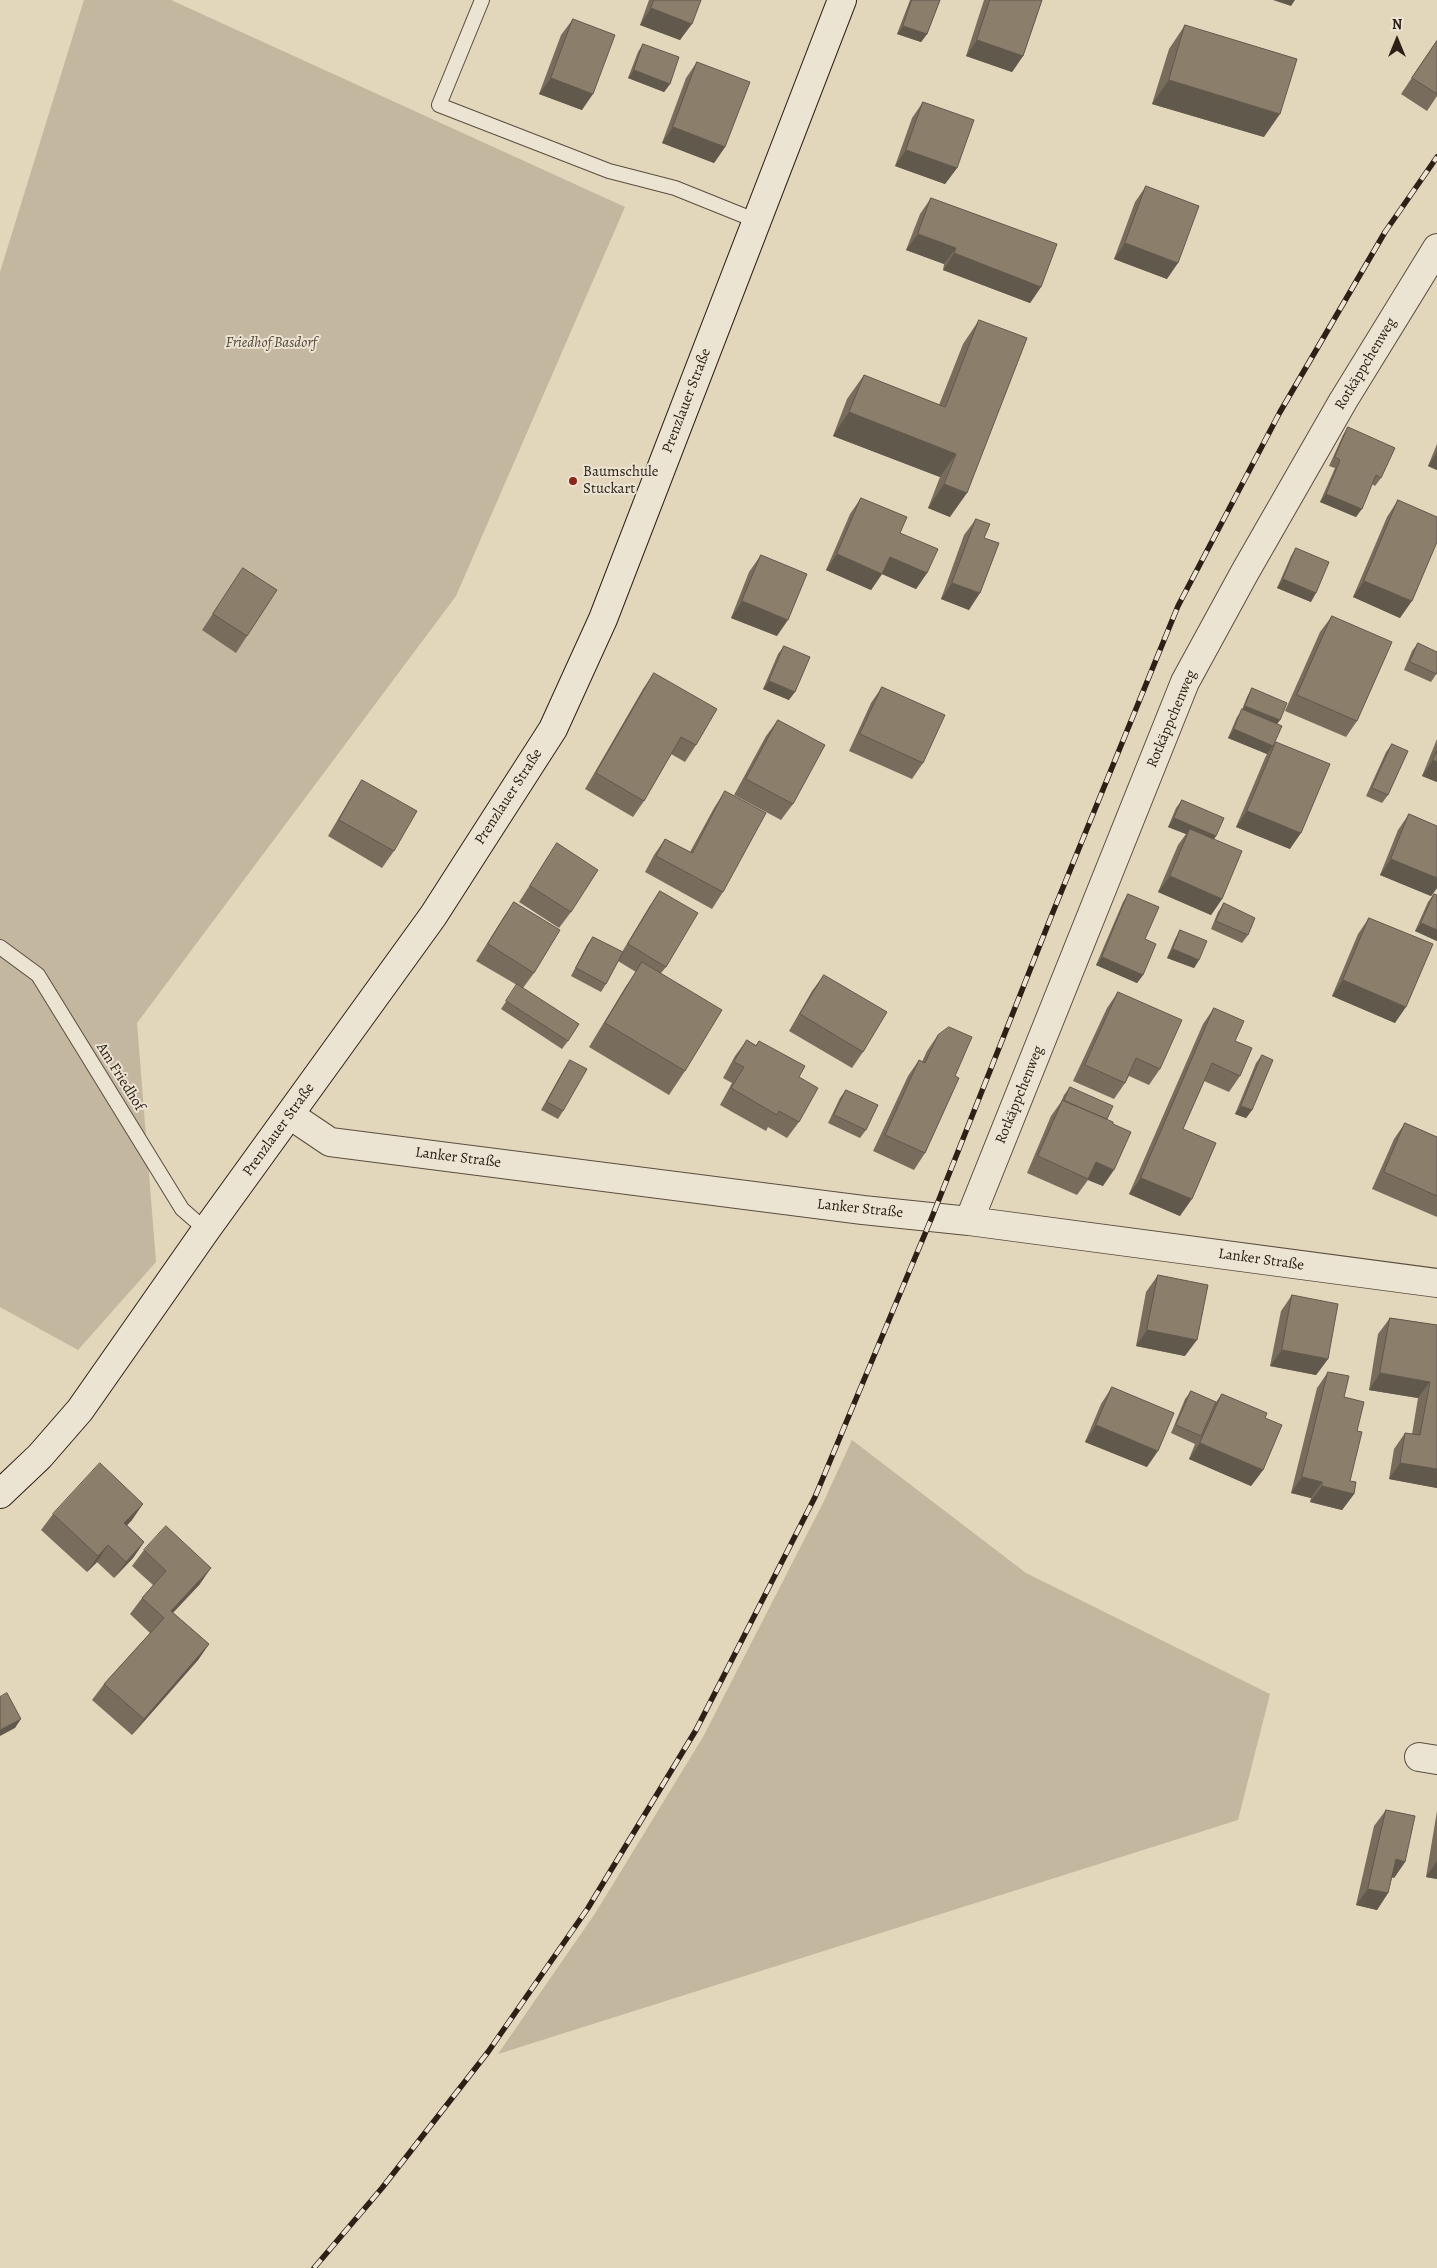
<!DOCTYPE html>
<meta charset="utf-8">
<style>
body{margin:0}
#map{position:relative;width:1437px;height:2268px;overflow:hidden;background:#e2d6bb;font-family:Alegreya,serif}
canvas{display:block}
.north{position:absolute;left:1372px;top:15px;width:50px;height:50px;-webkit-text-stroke:4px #ece4d3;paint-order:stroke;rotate:0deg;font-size:14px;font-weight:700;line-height:20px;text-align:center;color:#2d2016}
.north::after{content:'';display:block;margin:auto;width:18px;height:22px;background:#2d2016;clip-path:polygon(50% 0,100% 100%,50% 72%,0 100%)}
</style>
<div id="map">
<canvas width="1437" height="2268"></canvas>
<div class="north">N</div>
</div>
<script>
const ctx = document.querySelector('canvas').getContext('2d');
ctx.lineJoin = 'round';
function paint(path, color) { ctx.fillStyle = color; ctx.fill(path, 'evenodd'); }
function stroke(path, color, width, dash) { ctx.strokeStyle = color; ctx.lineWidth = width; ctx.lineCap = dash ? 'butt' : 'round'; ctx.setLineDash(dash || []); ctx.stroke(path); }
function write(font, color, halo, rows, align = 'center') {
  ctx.font = font + ' Alegreya,serif'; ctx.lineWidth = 4; ctx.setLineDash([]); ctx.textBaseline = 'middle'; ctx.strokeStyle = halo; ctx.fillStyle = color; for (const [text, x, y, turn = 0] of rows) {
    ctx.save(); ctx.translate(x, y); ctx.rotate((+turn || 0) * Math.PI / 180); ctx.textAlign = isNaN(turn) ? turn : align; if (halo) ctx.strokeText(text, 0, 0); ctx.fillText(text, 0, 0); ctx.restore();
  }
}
const green = new Path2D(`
 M 84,0 L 171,0 L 625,207 L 456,596 L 137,1023 L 156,1262 L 78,1350 L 0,1307 L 0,272 Z
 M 852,1440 L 1026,1573 L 1270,1694 L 1238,1820 L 498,2054 L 596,1912 L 703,1737 L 823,1503 Z`);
const lane = new Path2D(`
 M 482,0 L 439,105 L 609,171 L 675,188 L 757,221
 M 0,947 L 38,975 L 182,1209 L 206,1230`);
const street = new Path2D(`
 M 290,1115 L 330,1142 L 863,1210 L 969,1221 L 1437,1283
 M 969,1221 L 1185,682 L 1245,572 L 1343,401 L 1437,248
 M 1419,1757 L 1437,1760`);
const secondary = new Path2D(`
 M 0,1494 L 40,1456 L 80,1410 L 206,1230 L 433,916 L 553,729 L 603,619 L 842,0`);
const rail = new Path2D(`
 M 314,2268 L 382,2188 L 488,2052 L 588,1908 L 696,1730 L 815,1497 L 932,1217 L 1053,912 L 1178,606 L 1280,412 L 1385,232 L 1437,157`);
const wall = new Path2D(`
 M 649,0 L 701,0 L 680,40 L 640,25 Z
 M 910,0 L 940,0 L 927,34 L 921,42 L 897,34 Z
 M 984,0 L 1042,0 L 1023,56 L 1012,72 L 966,56 Z
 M 573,19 L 582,110 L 539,94 L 561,35 Z
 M 1185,25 L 1264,137 L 1152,104 L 1169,49 Z
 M 1437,40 L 1437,96 L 1427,111 L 1401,94 Z
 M 643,44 L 670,84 L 664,92 L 628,78 L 638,52 Z
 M 697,62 L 725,147 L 714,163 L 662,143 L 686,78 Z
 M 923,102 L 957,168 L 945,184 L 895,166 L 912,118 Z
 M 1146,186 L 1167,279 L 1114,259 L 1135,202 Z
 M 931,198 L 1041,287 L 1030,303 L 943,270 L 944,264 L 906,250 L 920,214 Z
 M 979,320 L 950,517 L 928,508 L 940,477 L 833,436 L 847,399 L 864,375 L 939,405 L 963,344 Z
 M 1348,427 L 1381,478 L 1375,486 L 1372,484 L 1356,517 L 1320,502 L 1335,468 L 1329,466 L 1343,435 Z
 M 1437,444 L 1437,470 L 1428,466 Z
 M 861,498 L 927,573 L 916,589 L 882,574 L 871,590 L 826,570 L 850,514 Z
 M 1398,500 L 1400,618 L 1353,597 L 1387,517 Z
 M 976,519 L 984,538 L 969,610 L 941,599 L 964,535 Z
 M 1296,548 L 1311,602 L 1277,588 L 1291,556 Z
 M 761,555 L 777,636 L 731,618 L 749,572 Z
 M 243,568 L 247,636 L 236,653 L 202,630 Z
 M 1332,616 L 1357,721 L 1346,737 L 1285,711 L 1320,632 Z
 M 1418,643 L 1437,673 L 1431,682 L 1404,670 L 1412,651 Z
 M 784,646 L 789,700 L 763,689 L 778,654 Z
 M 654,673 L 696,745 L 685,762 L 671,754 L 644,801 L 633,817 L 585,789 L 643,689 Z
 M 882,687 L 923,763 L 912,779 L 849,751 L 871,703 Z
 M 1252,688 L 1280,720 L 1277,724 L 1273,746 L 1276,742 L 1290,849 L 1236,827 L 1265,758 L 1267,754 L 1228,738 L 1237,717 L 1241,712 L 1247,697 Z
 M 778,720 L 793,804 L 781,820 L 734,795 L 766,736 Z
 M 1437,739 L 1437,782 L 1422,776 Z
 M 1392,744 L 1388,795 L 1382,803 L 1366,796 L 1386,752 Z
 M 362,780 L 394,851 L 382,868 L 328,836 L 351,797 Z
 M 725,791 L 723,892 L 712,909 L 645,872 L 654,855 L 665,839 L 690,852 L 714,808 Z
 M 1182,800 L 1216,836 L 1214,839 L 1222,899 L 1211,915 L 1158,892 L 1178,845 L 1186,834 L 1168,827 L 1176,808 Z
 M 1409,814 L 1437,826 L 1437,888 L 1431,896 L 1380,875 L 1398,830 Z
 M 557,843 L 571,912 L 559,928 L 519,902 L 546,860 Z
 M 660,891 L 666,967 L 661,973 L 685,1071 L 669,1095 L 589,1047 L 626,986 L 636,972 L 618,961 L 606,984 L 601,992 L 571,976 L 587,945 L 593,937 L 622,952 L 649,907 Z
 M 1128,894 L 1145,939 L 1143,975 L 1137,983 L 1096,965 L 1123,902 Z
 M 1434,894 L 1437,895 L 1437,941 L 1415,931 L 1428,902 Z
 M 514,902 L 534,973 L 523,988 L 568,1041 L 562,1049 L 501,1009 L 517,985 L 476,961 L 503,918 Z
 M 1224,903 L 1248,935 L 1242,943 L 1211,929 L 1218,912 Z
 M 1369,918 L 1395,1023 L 1332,996 L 1358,934 Z
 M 1180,930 L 1199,960 L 1194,968 L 1167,958 L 1175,939 Z
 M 824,975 L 863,1052 L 852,1068 L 789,1031 L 812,991 Z
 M 1118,992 L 1160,1069 L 1149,1085 L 1129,1076 L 1125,1083 L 1114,1099 L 1073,1081 L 1107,1008 Z
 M 1214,1008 L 1235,1041 L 1240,1076 L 1229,1092 L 1204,1081 L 1183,1129 L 1180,1216 L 1129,1194 L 1203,1024 Z
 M 938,1035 L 955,1076 L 925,1153 L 914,1170 L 873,1151 L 908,1076 L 919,1060 L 922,1062 L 927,1051 Z
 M 747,1040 L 756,1045 L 759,1041 L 799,1077 L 799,1122 L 787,1138 L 768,1127 L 766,1131 L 720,1105 L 732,1083 L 723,1078 L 735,1056 Z
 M 1262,1055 L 1252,1110 L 1246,1118 L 1235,1114 L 1256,1063 Z
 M 570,1060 L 563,1111 L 558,1119 L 541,1110 L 564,1069 Z
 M 1070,1087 L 1107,1119 L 1103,1186 L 1088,1180 L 1077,1195 L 1027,1173 L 1051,1116 L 1061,1102 L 1064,1095 Z
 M 846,1090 L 866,1130 L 860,1138 L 828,1123 L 840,1098 Z
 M 1405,1123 L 1437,1137 L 1437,1217 L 1372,1189 L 1394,1139 Z
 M 1158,1275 L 1185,1356 L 1136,1346 L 1146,1292 Z
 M 1292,1295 L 1328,1359 L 1316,1375 L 1270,1366 L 1281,1311 Z
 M 1390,1318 L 1437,1325 L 1437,1488 L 1389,1479 L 1394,1449 L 1405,1433 L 1412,1434 L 1418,1398 L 1369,1390 L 1378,1334 Z
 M 1328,1372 L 1344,1397 L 1357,1431 L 1350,1481 L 1354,1494 L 1342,1510 L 1310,1502 L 1311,1498 L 1291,1493 L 1317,1388 Z
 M 1112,1387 L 1147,1467 L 1085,1442 L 1101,1404 Z
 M 1191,1391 L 1216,1402 L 1222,1394 L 1265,1418 L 1263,1470 L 1251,1486 L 1189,1459 L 1195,1444 L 1171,1433 L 1185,1399 Z
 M 53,1514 L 132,1520 L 127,1525 L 144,1542 L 133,1558 L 114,1578 L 97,1562 L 87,1572 L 41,1530 Z
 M 144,1550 L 200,1584 L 173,1613 L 209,1644 L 198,1660 L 132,1735 L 92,1700 L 104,1684 L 150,1633 L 130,1614 L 142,1598 L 153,1585 L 132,1566 Z
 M 1386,1810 L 1405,1862 L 1394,1878 L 1392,1877 L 1388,1893 L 1377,1910 L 1356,1905 L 1374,1826 Z
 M 1437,1811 L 1437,1879 L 1426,1877 Z`);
const shadedWall = new Path2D(`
 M 1273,0 L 1295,0 L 1291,6 Z
 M 651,8 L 692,24 L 680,40 L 640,25 Z
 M 903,26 L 927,34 L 921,42 L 897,34 Z
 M 977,40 L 1023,56 L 1012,72 L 966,56 Z
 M 634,70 L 670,84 L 664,92 L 628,78 Z
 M 551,78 L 593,94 L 582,110 L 539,94 Z
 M 1169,80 L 1280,114 L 1264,137 L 1152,104 Z
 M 673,127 L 725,147 L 714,163 L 662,143 Z
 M 906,150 L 957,168 L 945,184 L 895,166 Z
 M 918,234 L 956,248 L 944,264 L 906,250 Z
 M 1125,243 L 1178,263 L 1167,279 L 1114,259 Z
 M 954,253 L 1041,287 L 1030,303 L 943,270 Z
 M 849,412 L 956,454 L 940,477 L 833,436 Z
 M 1437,452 L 1437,470 L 1428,466 Z
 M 944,484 L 967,493 L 950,517 L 928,508 Z
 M 1326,494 L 1362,509 L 1356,517 L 1320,502 Z
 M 837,554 L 890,557 L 927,573 L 916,589 L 882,574 L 871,590 L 826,570 Z
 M 1283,579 L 1316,593 L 1311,602 L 1277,588 Z
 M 1364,581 L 1412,601 L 1400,618 L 1353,597 Z
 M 952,583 L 980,593 L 969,610 L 941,599 Z
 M 742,601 L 788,620 L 777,636 L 731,618 Z
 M 769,681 L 795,692 L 789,700 L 763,689 Z
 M 1245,706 L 1280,720 L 1274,728 L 1241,712 Z
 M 1234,729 L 1273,746 L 1267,754 L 1228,738 Z
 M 1433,760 L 1437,762 L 1437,782 L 1422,776 Z
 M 1247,811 L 1301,833 L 1290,849 L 1236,827 Z
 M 1174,818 L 1216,836 L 1211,844 L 1190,829 L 1186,834 L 1168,827 Z
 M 1391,859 L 1437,878 L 1437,888 L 1431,896 L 1380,875 Z
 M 1170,876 L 1222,899 L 1211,915 L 1158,892 Z
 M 1421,923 L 1437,930 L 1437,941 L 1415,931 Z
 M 1173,949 L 1199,960 L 1194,968 L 1167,958 Z
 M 1102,957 L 1143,975 L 1137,983 L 1096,965 Z
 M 1343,980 L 1406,1007 L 1395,1023 L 1332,996 Z
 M 1241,1106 L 1252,1110 L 1246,1118 L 1235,1114 Z
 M 1096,1162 L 1114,1170 L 1103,1186 L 1088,1180 Z
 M 1141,1178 L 1192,1199 L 1180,1216 L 1129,1194 Z
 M 1147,1330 L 1197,1340 L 1185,1356 L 1136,1346 Z
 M 1282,1350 L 1328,1359 L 1316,1375 L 1270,1366 Z
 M 1380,1373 L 1430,1382 L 1418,1398 L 1369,1390 Z
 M 1096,1425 L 1158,1451 L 1147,1467 L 1085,1442 Z
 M 1200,1443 L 1263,1470 L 1251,1486 L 1189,1459 Z
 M 1400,1463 L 1437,1469 L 1437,1488 L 1389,1479 Z
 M 1302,1477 L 1322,1482 L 1311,1498 L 1291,1493 Z
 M 1322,1486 L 1354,1494 L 1342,1510 L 1310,1502 Z
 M 143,1504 L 132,1520 L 113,1540 L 124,1523 Z
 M 144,1542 L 133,1558 L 114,1578 L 126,1562 Z
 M 108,1545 L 97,1562 L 87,1572 L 98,1556 Z
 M 211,1568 L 200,1584 L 159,1627 L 171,1611 Z
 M 209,1644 L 198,1660 L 132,1735 L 144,1719 Z
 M 21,1719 L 15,1728 L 0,1736 L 0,1730 Z
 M 1396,1859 L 1405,1862 L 1394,1878 L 1385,1875 Z
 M 1437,1861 L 1437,1879 L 1426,1877 Z
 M 1368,1889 L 1388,1893 L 1377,1910 L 1356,1905 Z`);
const building = new Path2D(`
 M 654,0 L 701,0 L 692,24 L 651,8 Z
 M 912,0 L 940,0 L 927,34 L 903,26 Z
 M 990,0 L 1042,0 L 1023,56 L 977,40 Z
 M 573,19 L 615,35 L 593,94 L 551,78 Z
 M 1185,25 L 1297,59 L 1280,114 L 1169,80 Z
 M 1437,41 L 1437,94 L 1412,78 Z
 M 643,44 L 679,57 L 670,84 L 634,70 Z
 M 697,62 L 750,82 L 725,147 L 673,127 Z
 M 923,102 L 974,120 L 957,168 L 906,150 Z
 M 1146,186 L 1199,206 L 1178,263 L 1125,243 Z
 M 931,198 L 1057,244 L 1041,287 L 954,253 L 956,248 L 918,234 Z
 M 979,320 L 1027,338 L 967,493 L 944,484 L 956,454 L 849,412 L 864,375 L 945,407 Z
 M 1348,427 L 1395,448 L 1381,478 L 1376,475 L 1362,509 L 1326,494 L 1340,460 L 1335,457 Z
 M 861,498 L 907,517 L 900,533 L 938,549 L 927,573 L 890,557 L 882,574 L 837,554 Z
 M 1398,500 L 1437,517 L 1437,542 L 1412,601 L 1364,581 Z
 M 976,519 L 990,524 L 984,538 L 999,543 L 980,593 L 952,583 Z
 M 1296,548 L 1329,562 L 1316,593 L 1283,579 Z
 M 761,555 L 807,574 L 788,620 L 742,601 Z
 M 243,568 L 277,590 L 247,636 L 213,614 Z
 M 1332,616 L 1392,642 L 1357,721 L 1297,695 Z
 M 1418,643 L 1437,652 L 1437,674 L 1410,662 Z
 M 784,646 L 810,657 L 795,692 L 769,681 Z
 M 654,673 L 717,709 L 696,745 L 681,737 L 644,801 L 596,773 Z
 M 882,687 L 945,715 L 923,763 L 860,734 Z
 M 1252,688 L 1287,703 L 1280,720 L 1245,706 Z
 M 1242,709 L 1282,726 L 1273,746 L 1234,729 Z
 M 778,720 L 825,745 L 793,804 L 746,779 Z
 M 1276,742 L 1330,764 L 1301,833 L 1247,811 Z
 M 1392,744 L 1408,751 L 1388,795 L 1372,788 Z
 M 1437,751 L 1437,762 L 1433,760 Z
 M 362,780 L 417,811 L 394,851 L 339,820 Z
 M 725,791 L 766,813 L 723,892 L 656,856 L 665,839 L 692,853 Z
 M 1182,800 L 1224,818 L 1216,836 L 1174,818 Z
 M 1409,814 L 1437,826 L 1437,878 L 1391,859 Z
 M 1190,829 L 1242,851 L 1222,899 L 1170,876 Z
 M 557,843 L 598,870 L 571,912 L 530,886 Z
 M 660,891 L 698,913 L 666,967 L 628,944 Z
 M 1128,894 L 1159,907 L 1145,939 L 1156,944 L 1143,975 L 1102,957 Z
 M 1434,894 L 1437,895 L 1437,930 L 1421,923 Z
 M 514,902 L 560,930 L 534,973 L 488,944 Z
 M 1224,903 L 1255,918 L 1248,935 L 1216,921 Z
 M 1369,918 L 1433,944 L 1406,1007 L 1343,980 Z
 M 1180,930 L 1207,941 L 1199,960 L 1173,949 Z
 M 593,937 L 623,952 L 606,984 L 576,968 Z
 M 642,962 L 722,1010 L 685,1071 L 605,1023 Z
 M 824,975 L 887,1012 L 863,1052 L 800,1014 Z
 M 517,984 L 579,1024 L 568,1041 L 506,1001 Z
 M 1118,992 L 1182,1020 L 1160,1069 L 1136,1058 L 1125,1083 L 1085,1065 Z
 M 1214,1008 L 1244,1021 L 1235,1041 L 1252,1048 L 1240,1076 L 1212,1063 L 1183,1129 L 1216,1143 L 1192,1199 L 1141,1178 Z
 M 949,1027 L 972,1037 L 955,1076 L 959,1078 L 925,1153 L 885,1135 L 919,1060 L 925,1063 L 938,1035 Z
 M 747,1040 L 756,1046 L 759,1041 L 805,1066 L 799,1077 L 818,1088 L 799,1122 L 779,1111 L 777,1115 L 731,1088 L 744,1067 L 734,1062 Z
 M 1262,1055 L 1273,1060 L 1252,1110 L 1241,1106 Z
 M 570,1060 L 587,1069 L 563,1111 L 547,1102 Z
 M 1070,1087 L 1113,1106 L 1107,1119 L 1064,1101 Z
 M 846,1090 L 878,1105 L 866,1130 L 834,1115 Z
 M 1063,1100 L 1113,1122 L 1113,1124 L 1131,1132 L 1114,1170 L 1096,1162 L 1088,1179 L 1038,1156 Z
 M 1405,1123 L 1437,1137 L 1437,1196 L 1384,1172 Z
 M 1158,1275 L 1208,1285 L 1197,1340 L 1147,1330 Z
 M 1292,1295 L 1338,1304 L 1328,1359 L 1282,1350 Z
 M 1390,1318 L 1437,1325 L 1437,1469 L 1400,1463 L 1405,1433 L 1420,1435 L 1430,1382 L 1380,1373 Z
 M 1328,1372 L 1349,1376 L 1344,1397 L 1364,1402 L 1357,1431 L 1362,1432 L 1350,1481 L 1356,1482 L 1354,1494 L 1322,1486 L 1322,1482 L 1302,1477 Z
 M 1112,1387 L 1174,1413 L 1158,1451 L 1096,1425 Z
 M 1191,1391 L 1216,1402 L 1201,1436 L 1176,1425 Z
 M 1222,1394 L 1267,1413 L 1265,1418 L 1282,1425 L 1263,1470 L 1200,1443 Z
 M 100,1463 L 143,1504 L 124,1523 L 144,1542 L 126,1562 L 108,1545 L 98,1556 L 53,1514 Z
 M 166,1526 L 211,1568 L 171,1611 L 209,1644 L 144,1719 L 104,1684 L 164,1618 L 142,1598 L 166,1571 L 144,1550 Z
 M 7,1693 L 21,1719 L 0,1730 L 0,1697 Z
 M 1386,1810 L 1415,1816 L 1405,1862 L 1396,1859 L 1388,1893 L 1368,1889 Z`);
const markers = [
 [573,481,5,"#8f2418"]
];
const parkNames = [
 ["Friedhof Basdorf",271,343]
];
const streetNames = [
 ["Rotkäppchenweg",1366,364,-59],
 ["Prenzlauer Straße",687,401,-69],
 ["Rotkäppchenweg",1172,719,-67],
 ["Prenzlauer Straße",509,797,-57],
 ["Am Friedhof",120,1077,58],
 ["Rotkäppchenweg",1020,1095,-68],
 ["Prenzlauer Straße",279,1130,-54],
 ["Lanker Straße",458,1158,7],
 ["Lanker Straße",860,1209,6],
 ["Lanker Straße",1261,1260,8]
];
const poiNames = [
 ["Baumschule",583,472],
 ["Stuckart",583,489]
];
paint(green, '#c3b79f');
stroke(lane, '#5a4e3f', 16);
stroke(street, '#5a4e3f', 30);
stroke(secondary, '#2d2016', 30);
stroke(lane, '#ece4d3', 14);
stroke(street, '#ece4d3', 28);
stroke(secondary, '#ece4d3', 28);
stroke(rail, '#2d2016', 5.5);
stroke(rail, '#ece4d3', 4, [11]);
paint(wall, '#786d5d');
paint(shadedWall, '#61594c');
paint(building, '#8b7f6c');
stroke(building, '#61594c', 1);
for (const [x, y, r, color] of markers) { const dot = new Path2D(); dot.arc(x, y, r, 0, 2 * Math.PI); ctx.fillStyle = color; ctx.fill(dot); stroke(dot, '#ece4d3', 2); }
write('italic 15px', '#524638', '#ece4d3', parkNames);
write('15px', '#2d2016', '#ece4d3', streetNames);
write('15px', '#2d2016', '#ece4d3', poiNames, 'left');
</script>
